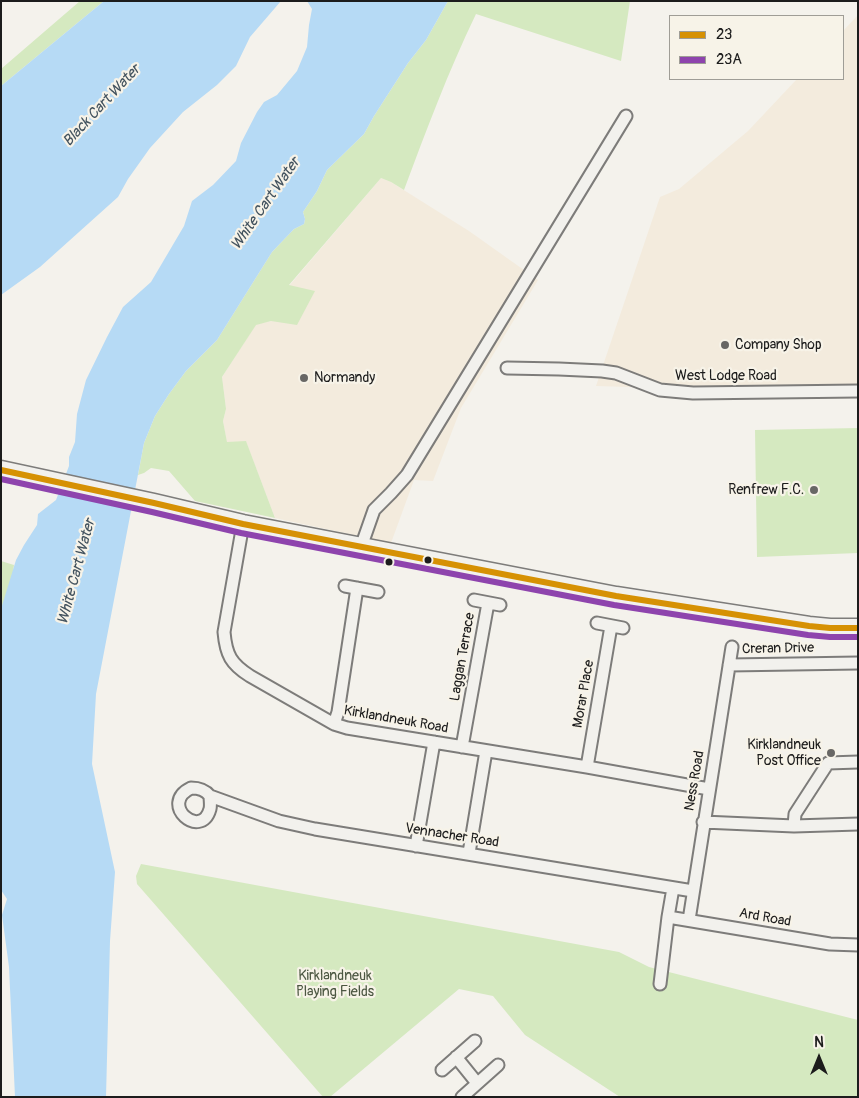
<!DOCTYPE html>
<style>
body{margin:0}
#map{position:relative;width:859px;height:1098px;overflow:hidden;background:#f4f2ec;font-family:Pangolin,sans-serif}
canvas{display:block}
.frame{position:absolute;inset:0;border:2px solid #1c1c1c;pointer-events:none}
.legend{position:absolute;left:669px;top:15px;width:175px;height:65px;box-sizing:border-box;background:#f7f3e8;border:1px solid #9f9d96;margin:0;padding:6px 9px;list-style:none;font-size:15px;color:#1c1c1c}
.legend li{display:flex;align-items:center;gap:10px;height:25px}
.legend b{width:25px;border:1px solid #9f9d96}
.north{position:absolute;left:794px;top:1033px;width:50px;height:50px;-webkit-text-stroke:4px #f7f3e8;paint-order:stroke;rotate:0deg;font-size:14px;font-weight:700;line-height:20px;text-align:center;color:#1c1c1c}
.north::after{content:'';display:block;margin:auto;width:18px;height:22px;background:#1c1c1c;clip-path:polygon(50% 0,100% 100%,50% 72%,0 100%)}
</style>
<div id="map">
<canvas width="859" height="1098"></canvas>
<div class="frame"></div>
<ul class="legend">
<li><b style="height:6px;background:#d69104"></b>23</li>
<li><b style="height:6px;background:#8e44ad"></b>23A</li>
</ul>
<div class="north">N</div>
</div>
<script>
const ctx = document.querySelector('canvas').getContext('2d');
ctx.lineJoin = 'round';
function paint(path, color) { ctx.fillStyle = color; ctx.fill(path, 'evenodd'); }
function stroke(path, color, width, dash) { ctx.strokeStyle = color; ctx.lineWidth = width; ctx.lineCap = dash ? 'butt' : 'round'; ctx.setLineDash(dash || []); ctx.stroke(path); }
function write(font, color, halo, rows, align = 'center') {
  ctx.font = font + ' Pangolin,sans-serif'; ctx.lineWidth = 4.5; ctx.setLineDash([]); ctx.textBaseline = 'middle'; ctx.strokeStyle = halo; ctx.fillStyle = color; for (const [text, x, y, turn = 0] of rows) {
    ctx.save(); ctx.translate(x, y); ctx.rotate((+turn || 0) * Math.PI / 180); ctx.textAlign = isNaN(turn) ? turn : align; if (halo) ctx.strokeText(text, 0, 0); ctx.fillText(text, 0, 0); ctx.restore();
  }
}
const built = new Path2D(`
 M 858,15 L 858,394 L 596,386 L 660,197 L 679,189 L 748,131 L 797,79 L 843,79 L 843,31 Z
 M 381,178 L 391,182 L 469,231 L 538,280 L 461,408 L 433,481 L 414,480 L 391,543 L 275,518 L 246,442 L 227,443 L 223,421 L 226,409 L 222,377 L 256,324 L 271,321 L 289,286 Z`);
const green = new Path2D(`
 M 80,1 L 104,1 L 1,86 L 1,69 Z
 M 448,1 L 630,1 L 621,61 L 476,14 C 448,72 426,131 404,190 L 391,182 L 381,178 L 289,285 L 315,291 L 297,325 L 271,321 L 256,325 L 222,377 L 226,409 L 223,421 L 227,442 L 246,441 L 275,518 L 195,501 L 169,471 L 151,468 L 144,473 L 138,475 L 144,443 L 155,416 L 169,394 L 186,371 L 217,340 L 272,252 L 294,229 L 304,224 L 305,219 L 303,212 L 317,191 L 327,170 L 364,134 L 374,116 L 408,63 L 426,40 Z
 M 858,428 L 858,553 L 757,557 L 755,430 Z
 M 1,561 L 14,565 L 11,586 L 1,620 Z
 M 141,864 L 619,952 L 649,967 L 858,1020 L 858,1097 L 620,1097 L 525,1035 L 493,996 L 459,989 L 330,1097 L 323,1097 L 137,884 L 136,876 Z`);
const water = new Path2D(`
 M 104,1 L 281,1 L 250,37 L 236,66 L 217,85 L 183,112 L 150,148 L 128,179 L 118,197 L 40,267 L 1,295 L 1,86 Z
 M 307,1 L 448,1 L 426,40 L 408,63 L 374,116 L 364,134 L 327,170 L 317,191 L 303,212 L 305,219 L 304,224 L 294,229 L 272,252 L 217,340 L 186,371 L 169,394 L 155,416 L 144,443 L 96,694 L 92,764 L 115,872 L 110,941 L 106,1097 L 15,1097 L 9,967 L 2,915 L 7,899 L 1,890 L 1,609 L 16,560 L 24,545 L 37,525 L 38,514 L 56,500 L 69,466 L 69,457 L 75,442 L 77,414 L 86,380 L 107,337 L 123,307 L 151,282 L 184,226 L 192,201 L 213,185 L 236,161 L 241,143 L 257,112 L 264,102 L 277,95 L 297,71 L 307,47 L 309,25 L 312,9 Z`);
const street = new Path2D(`
 M 507,368 L 559,369 L 602,371 L 616,373 L 660,390 L 693,393 L 858,391
 M 243,524 L 224,632 C 226,655 231,664 250,676 L 334,724 L 347,728 L 587,767 L 709,789
 M 361,547 L 374,510 L 391,493 L 407,475 L 626,116
 M 345,586 L 378,592
 M 474,600 L 500,605
 M 597,623 L 623,628
 M 729,665 L 858,663
 M 334,724 L 338,712 L 357,588
 M 462,747 L 488,603
 M 587,767 L 611,626
 M 191,788 C 200,788 205,790 210,796 C 210,800 211,805 210,809 C 201,841 158,804 191,788 Z
 M 210,796 L 279,821 L 315,829 L 693,891
 M 703,822 L 794,826 L 858,824
 M 794,826 L 795,814 L 828,763 L 858,762
 M 416,846 L 434,742
 M 469,853 L 486,751
 M 668,917 L 830,944 L 858,945
 M 689,920 L 732,647
 M 660,984 L 668,917 L 673,888
 M 456,1057 L 477,1083
 M 442,1070 L 475,1041
 M 462,1097 L 498,1065`);
const primary = new Path2D(`
 M 1,470 L 154,503 L 243,524 L 616,596 L 809,626 L 830,628 L 858,628`);
const bus1 = new Path2D(`
 M 1,470 L 154,503 L 243,524 L 616,596 L 809,626 L 830,628 L 858,628`);
const bus2 = new Path2D(`
 M 1,479 L 152,512 L 241,533 L 614,605 L 808,635 L 830,637 L 858,637`);
const markers = [
 [725,345,5,"#686765"],
 [304,378,5,"#686765"],
 [814,490,5,"#686765"],
 [428,560,4.5,"#1c1c1c"],
 [389,562,4.5,"#1c1c1c"],
 [831,753,5,"#686765"]
];
const poiNames = [
 ["Company Shop",735,345],
 ["Normandy",314,378],
 ["Renfrew F.C.",804,490,"right"],
 ["Kirklandneuk",821,745,"right"],
 ["Post Office",821,761,"right"]
];
const streetNames = [
 ["West Lodge Road",726,376],
 ["Creran Drive",778,649,-1],
 ["Laggan Terrace",463,657,-80],
 ["Morar Place",584,694,-80],
 ["Kirklandneuk Road",396,720,10],
 ["Ness Road",695,781,-80],
 ["Vennacher Road",452,836,9],
 ["Ard Road",765,918,10]
];
const parkNames = [
 ["Kirklandneuk",335,976],
 ["Playing Fields",335,992]
];
const waterNames = [
 ["Black Cart Water",102,106,-47],
 ["White Cart Water",266,204,-55],
 ["White Cart Water",77,572,-75]
];
paint(built, '#f3ebdd');
paint(green, '#d5e9c0');
paint(water, '#b6daf5');
stroke(street, '#7d7c7a', 15);
stroke(primary, '#7d7c7a', 21);
stroke(street, '#f2f1ed', 11);
stroke(primary, '#f2f1ed', 18);
stroke(bus1, '#d69104', 6);
stroke(bus2, '#8e44ad', 6);
for (const [x, y, r, color] of markers) { const dot = new Path2D(); dot.arc(x, y, r, 0, 2 * Math.PI); ctx.fillStyle = color; ctx.fill(dot); stroke(dot, '#f7f3e8', 2); }
write('14px', '#1c1c1c', '#f7f3e8', poiNames, 'left');
write('14px', '#1c1c1c', '#f7f3e8', streetNames);
write('14px', '#4c5742', '#f7f3e8', parkNames);
write('italic 15px', '#42525e', '#f7f3e8', waterNames);
</script>
